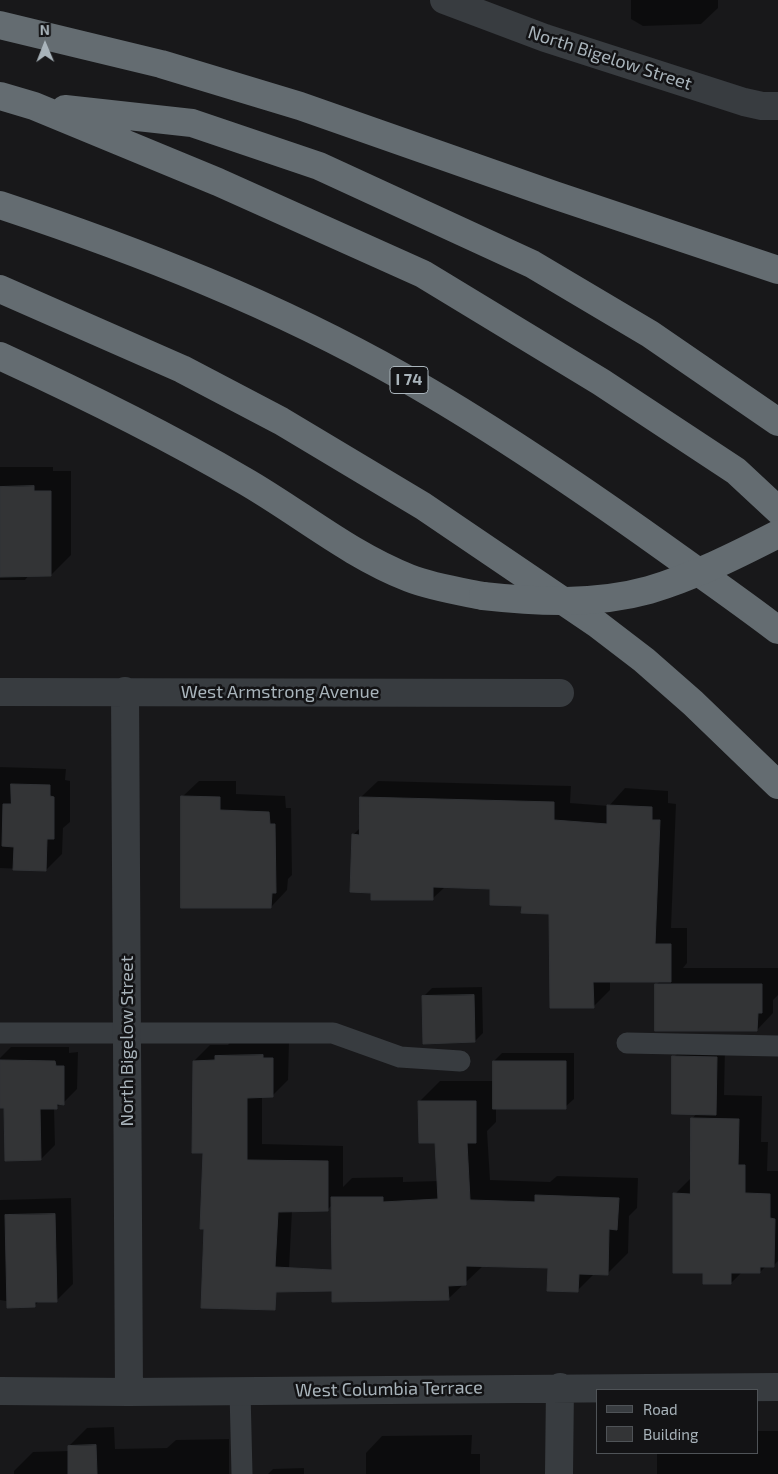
<!DOCTYPE html>
<style>
body{margin:0}
#map{position:relative;width:778px;height:1474px;overflow:hidden;background:#18181a;font-family:"Exo 2",sans-serif}
canvas{display:block}
.legend{position:absolute;left:596px;top:1389px;width:162px;height:65px;box-sizing:border-box;background:#131315;border:1px solid #4f5357;margin:0;padding:6px 9px;list-style:none;font-size:15px;color:#a9b4bb}
.legend li{display:flex;align-items:center;gap:10px;height:25px}
.legend b{width:25px;border:1px solid #4f5357}
.north{position:absolute;left:20px;top:20px;width:50px;height:50px;-webkit-text-stroke:4px #131315;paint-order:stroke;rotate:359deg;font-size:14px;font-weight:700;line-height:20px;text-align:center;color:#a9b4bb}
.north::after{content:'';display:block;margin:auto;width:18px;height:22px;background:#a9b4bb;clip-path:polygon(50% 0,100% 100%,50% 72%,0 100%)}
</style>
<div id="map">
<canvas width="778" height="1474"></canvas>
<ul class="legend">
<li><b style="height:6px;background:#383c40"></b>Road</li>
<li><b style="height:14px;background:#333436"></b>Building</li>
</ul>
<div class="north">N</div>
</div>
<script>
const ctx = document.querySelector('canvas').getContext('2d');
ctx.lineJoin = 'round';
function paint(path, color) { ctx.fillStyle = color; ctx.fill(path, 'evenodd'); }
function stroke(path, color, width, dash) { ctx.strokeStyle = color; ctx.lineWidth = width; ctx.lineCap = dash ? 'butt' : 'round'; ctx.setLineDash(dash || []); ctx.stroke(path); }
function write(font, color, halo, rows, align = 'center') {
  ctx.font = font + ' "Exo 2",sans-serif'; ctx.lineWidth = 5; ctx.setLineDash([]); ctx.textBaseline = 'middle'; ctx.strokeStyle = halo; ctx.fillStyle = color; for (const [text, x, y, turn = 0] of rows) {
    ctx.save(); ctx.translate(x, y); ctx.rotate((+turn || 0) * Math.PI / 180); ctx.textAlign = isNaN(turn) ? turn : align; if (halo) ctx.strokeText(text, 0, 0); ctx.fillText(text, 0, 0); ctx.restore();
  }
}
const shadow = new Path2D(`
 M 631,0 L 718,0 L 718,8 L 701,24 L 643,26 L 631,19 Z
 M 0,467 L 53,467 L 53,471 L 71,471 L 71,555 L 51,575 L 29,575 L 25,580 L 0,580 Z
 M 0,767 L 66,769 L 65,780 L 70,781 L 70,822 L 63,828 L 62,854 L 46,870 L 0,868 Z
 M 199,781 L 236,781 L 236,794 L 285,796 L 286,808 L 291,808 L 292,875 L 288,879 L 287,890 L 271,907 L 182,797 Z
 M 378,781 L 571,786 L 570,803 L 609,806 L 625,788 L 668,791 L 668,803 L 676,804 L 671,928 L 687,928 L 687,963 L 683,968 L 778,968 L 778,995 L 773,1000 L 773,1013 L 757,1030 L 656,985 L 661,980 L 610,980 L 610,990 L 593,1007 L 551,913 L 523,905 L 492,888 L 445,887 L 432,899 L 372,891 L 353,835 L 361,827 L 361,797 Z
 M 482,987 L 483,1033 L 475,1041 L 424,996 L 432,988 Z
 M 232,1040 L 289,1043 L 288,1080 L 272,1096 L 262,1096 L 262,1144 L 343,1146 L 343,1187 L 352,1178 L 403,1177 L 403,1182 L 439,1181 L 436,1142 L 420,1101 L 440,1081 L 494,1081 L 494,1061 L 502,1053 L 574,1053 L 574,1099 L 565,1107 L 496,1108 L 496,1122 L 487,1131 L 490,1180 L 550,1182 L 557,1176 L 638,1178 L 637,1208 L 629,1216 L 628,1253 L 607,1274 L 595,1273 L 577,1291 L 549,1267 L 484,1265 L 448,1299 L 332,1205 L 327,1210 L 292,1211 L 289,1269 L 274,1285 L 205,1228 L 204,1151 L 194,1061 L 210,1045 L 228,1045 Z
 M 11,1047 L 69,1047 L 69,1053 L 78,1052 L 77,1089 L 63,1103 L 54,1108 L 55,1145 L 41,1159 L 5,1107 L 0,1107 L 0,1058 Z
 M 682,1049 L 725,1050 L 724,1095 L 762,1096 L 761,1142 L 768,1142 L 767,1171 L 778,1171 L 778,1261 L 774,1265 L 766,1266 L 760,1272 L 742,1272 L 731,1283 L 704,1272 L 675,1194 L 692,1177 L 692,1119 L 697,1113 L 674,1057 Z
 M 71,1198 L 73,1284 L 56,1301 L 39,1301 L 34,1306 L 0,1300 L 0,1200 Z
 M 114,1427 L 115,1449 L 167,1448 L 176,1440 L 229,1439 L 229,1474 L 14,1474 L 14,1471 L 33,1452 L 69,1451 L 69,1446 L 87,1428 Z
 M 757,1431 L 778,1431 L 778,1474 L 657,1474 L 657,1453 L 757,1453 Z
 M 472,1435 L 471,1454 L 480,1454 L 480,1474 L 366,1474 L 366,1453 L 382,1436 Z
 M 304,1468 L 304,1474 L 268,1474 L 273,1469 Z`);
const building = new Path2D(`
 M 34,486 L 34,491 L 51,491 L 51,576 L 0,577 L 0,487 Z
 M 11,784 L 50,785 L 50,796 L 54,797 L 54,839 L 47,839 L 46,871 L 13,870 L 14,847 L 2,846 L 3,804 L 11,804 Z
 M 181,796 L 220,797 L 220,810 L 269,812 L 270,824 L 275,824 L 276,893 L 272,893 L 271,908 L 181,908 Z
 M 360,797 L 554,802 L 554,820 L 607,824 L 607,805 L 652,807 L 652,820 L 660,820 L 655,944 L 671,944 L 671,982 L 593,982 L 594,1008 L 550,1008 L 549,914 L 521,913 L 522,906 L 490,905 L 490,889 L 433,887 L 433,900 L 371,900 L 371,893 L 350,892 L 352,834 L 359,835 Z
 M 655,984 L 762,984 L 762,1013 L 758,1013 L 757,1031 L 655,1031 Z
 M 474,995 L 475,1042 L 423,1044 L 422,996 Z
 M 263,1055 L 263,1058 L 273,1058 L 273,1097 L 247,1098 L 247,1160 L 328,1161 L 328,1211 L 278,1212 L 275,1267 L 332,1270 L 331,1197 L 383,1197 L 383,1202 L 438,1199 L 435,1143 L 419,1143 L 418,1101 L 476,1101 L 476,1143 L 467,1143 L 470,1200 L 535,1202 L 535,1195 L 619,1198 L 617,1230 L 609,1229 L 608,1275 L 579,1274 L 578,1292 L 547,1291 L 548,1268 L 466,1266 L 466,1285 L 448,1286 L 449,1300 L 332,1302 L 332,1291 L 276,1292 L 275,1310 L 201,1308 L 204,1229 L 200,1229 L 203,1153 L 192,1153 L 193,1061 L 215,1060 L 215,1056 Z
 M 672,1056 L 717,1057 L 716,1115 L 672,1114 Z
 M 0,1060 L 55,1061 L 56,1066 L 64,1066 L 64,1105 L 57,1104 L 57,1109 L 40,1109 L 41,1160 L 5,1161 L 4,1108 L 0,1108 Z
 M 493,1061 L 566,1061 L 566,1109 L 493,1109 Z
 M 691,1118 L 739,1119 L 738,1165 L 745,1165 L 745,1193 L 770,1194 L 770,1218 L 775,1219 L 774,1267 L 760,1267 L 760,1273 L 731,1273 L 731,1284 L 703,1284 L 703,1273 L 673,1273 L 673,1193 L 690,1194 Z
 M 55,1214 L 57,1302 L 35,1302 L 35,1307 L 7,1308 L 5,1215 Z
 M 96,1445 L 97,1474 L 68,1474 L 68,1446 Z`);
const lane = new Path2D(`
 M 0,1033 L 333,1033 L 400,1057 L 460,1061
 M 627,1043 L 778,1046
 M 240,1391 L 242,1474`);
const street = new Path2D(`
 M 444,0 L 545,38 L 744,102 L 762,106 L 778,106
 M 125,691 L 129,1392
 M 0,692 L 560,693
 M 0,1391 L 129,1392 L 778,1387
 M 559,1474 L 560,1387`);
const highway = new Path2D(`
 M 0,25 L 161,64 L 300,106 L 554,195 L 778,270
 M 0,96 L 34,106 L 218,182 L 423,274 L 601,382 L 736,471 L 778,510
 M 65,109 L 192,123 L 319,166 L 532,264 L 650,334 L 778,422
 M 0,205 C 139,251 276,305 403,377 C 493,428 578,486 662,546 C 701,574 740,601 778,630
 M 0,289 L 182,369 L 281,421 L 423,506 L 597,624 L 644,660 L 693,703 L 778,785
 M 0,356 C 83,394 164,434 243,480 C 299,512 348,554 409,578 C 432,587 458,591 483,596`);
const highwayBridge = new Path2D(`
 M 483,596 C 537,602 595,605 649,590 C 693,577 737,555 778,534`);
const shields = [
 [409,380,38]
];
const shieldNames = [
 ["I 74",409,380]
];
const streetNames = [
 ["North Bigelow Street",610,58,18],
 ["West Armstrong Avenue",280,692],
 ["North Bigelow Street",127,1041,-90],
 ["West Columbia Terrace",389,1389,-1]
];
paint(shadow, '#0007');
paint(building, '#333436');
stroke(building, '#313336', 1);
stroke(lane, '#383c40', 21);
stroke(street, '#383c40', 28);
stroke(highway, '#646c71', 28);
stroke(highwayBridge, '#646c71', 28);
for (const [x, y, w] of shields) { const box = new Path2D(); box.roundRect(x - w / 2, y - 13.5, w, 27, 4); ctx.fillStyle = '#131315'; ctx.fill(box); stroke(box, '#a9b4bb', 1); }
write('bold 16px', '#a9b4bb', null, shieldNames);
write('18px', '#a9b4bb', '#131315', streetNames);
</script>
